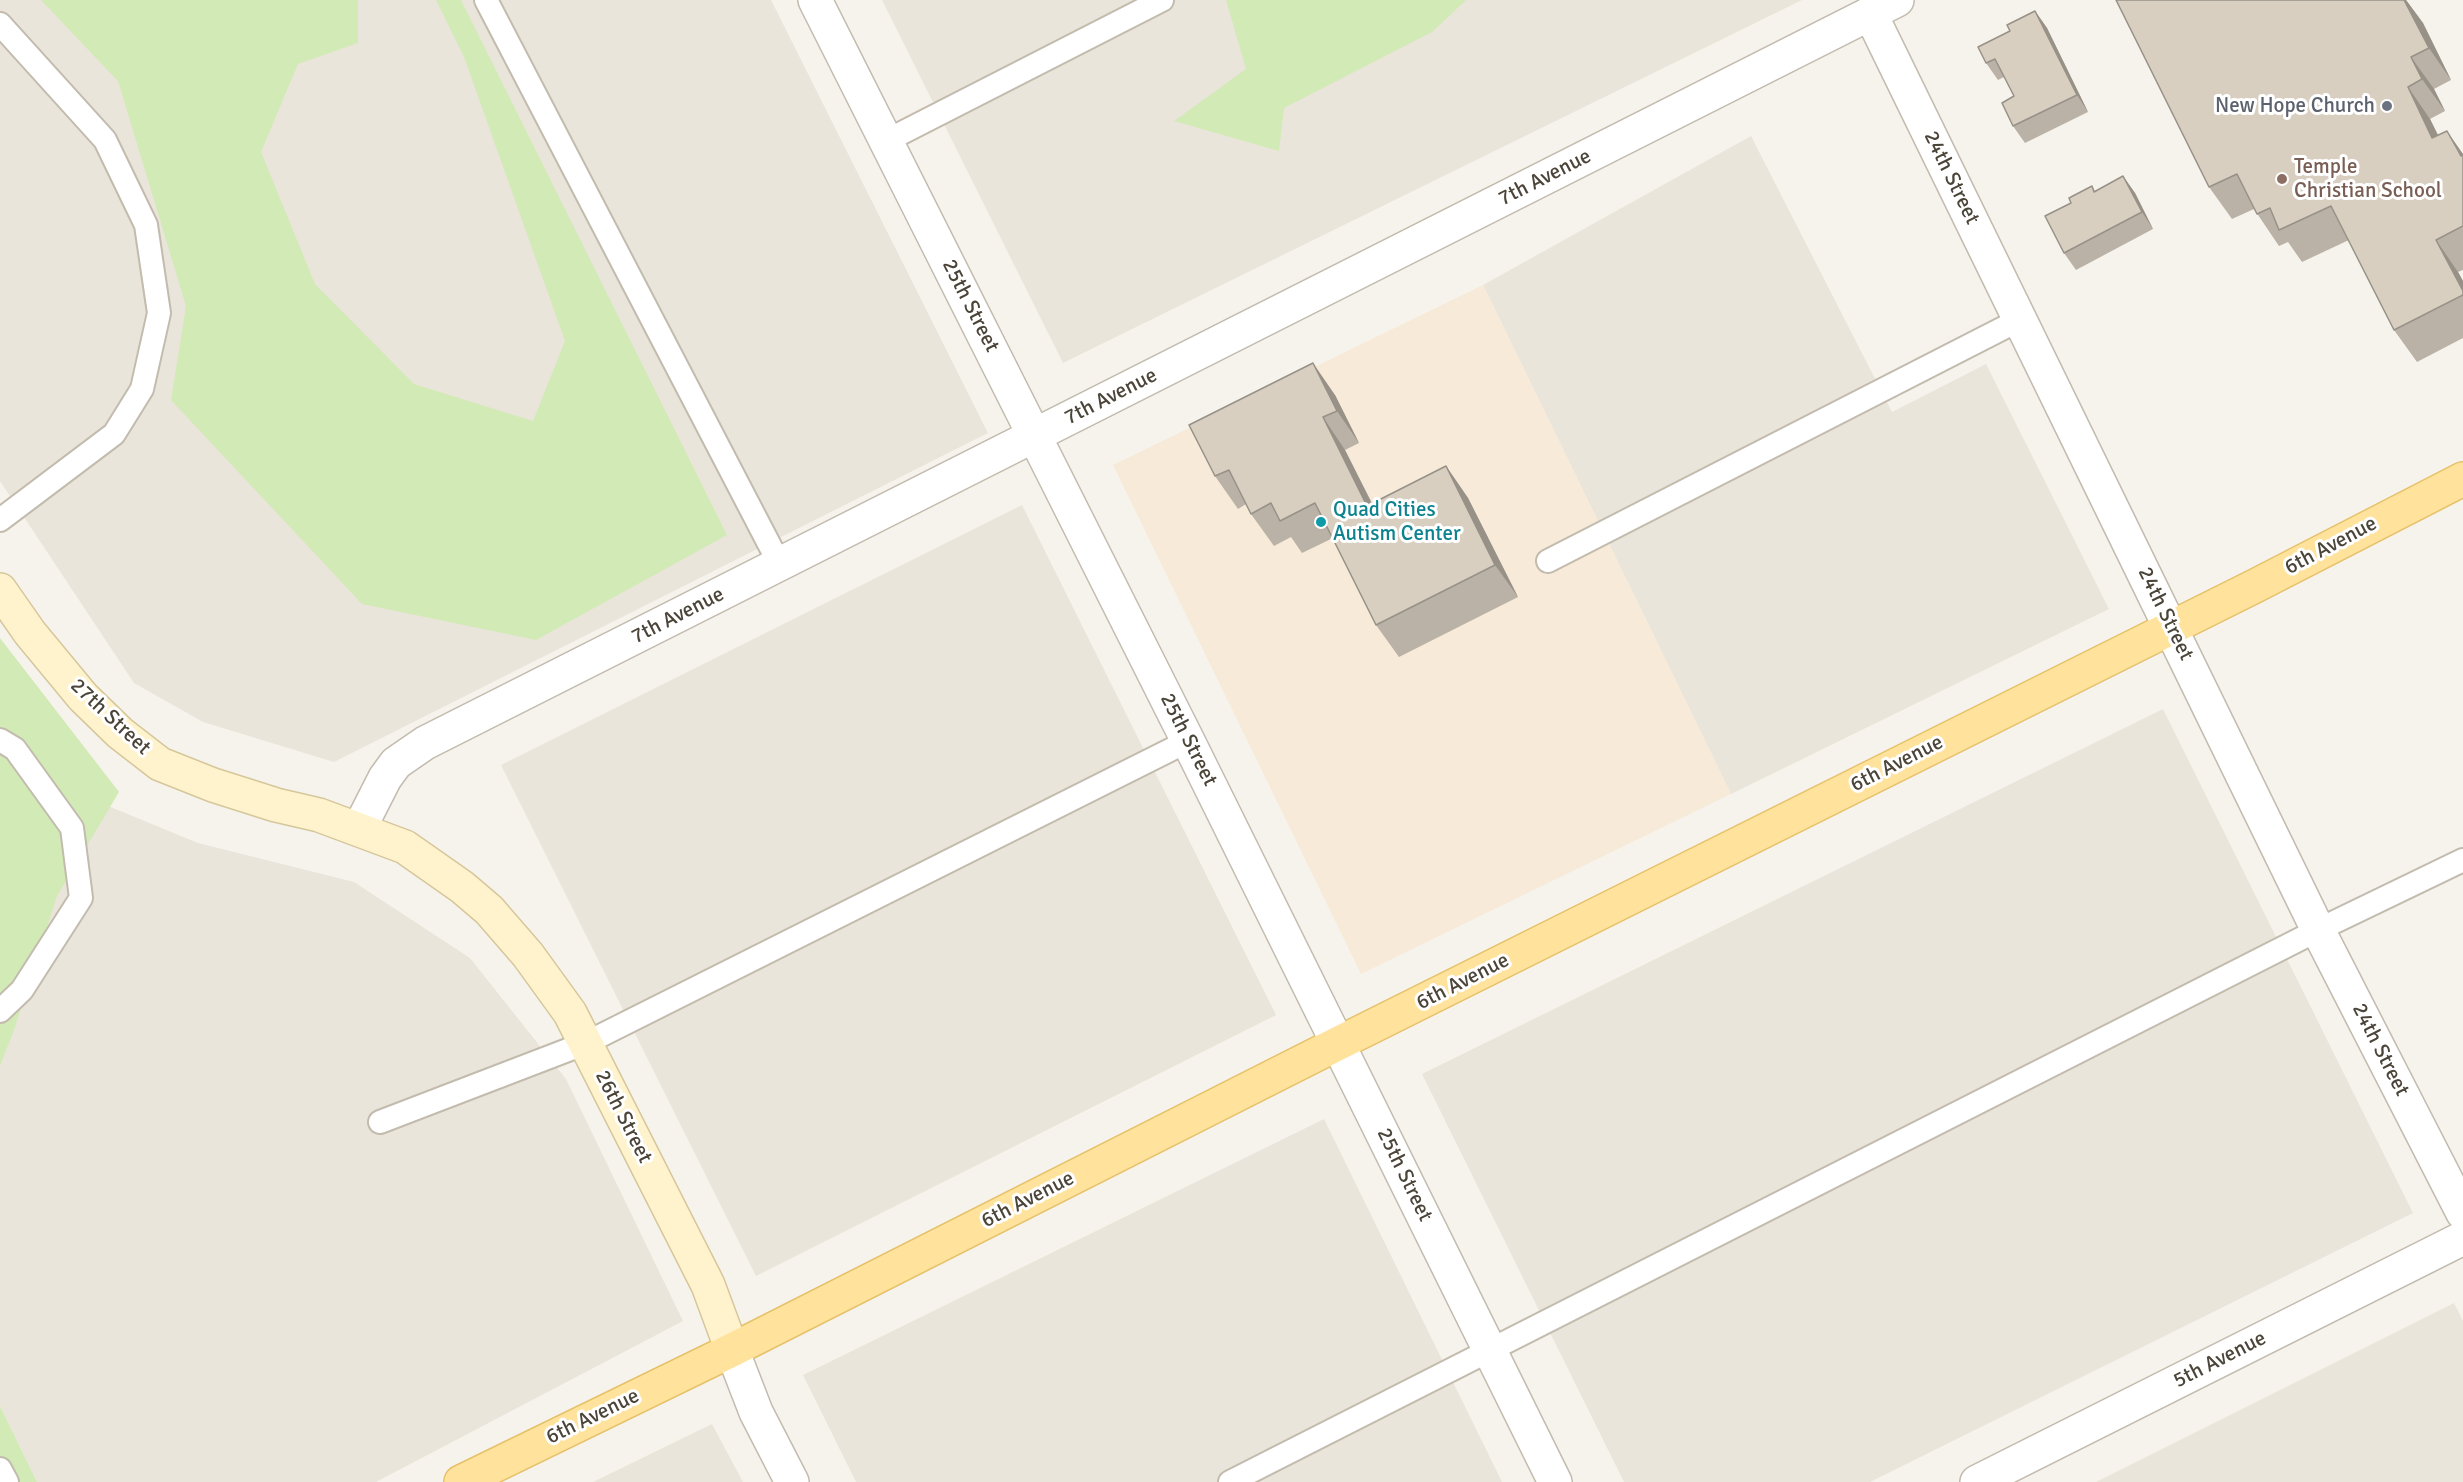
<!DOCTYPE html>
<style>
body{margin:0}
canvas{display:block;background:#f6f3ec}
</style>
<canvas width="2463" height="1482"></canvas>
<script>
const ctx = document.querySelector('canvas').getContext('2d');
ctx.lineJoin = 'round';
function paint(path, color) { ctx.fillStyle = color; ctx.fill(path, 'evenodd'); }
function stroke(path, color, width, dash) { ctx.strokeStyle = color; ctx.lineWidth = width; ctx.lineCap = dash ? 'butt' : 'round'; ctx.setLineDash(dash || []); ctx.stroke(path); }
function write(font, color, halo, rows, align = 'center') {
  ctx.font = font + ' Signika,sans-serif'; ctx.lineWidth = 6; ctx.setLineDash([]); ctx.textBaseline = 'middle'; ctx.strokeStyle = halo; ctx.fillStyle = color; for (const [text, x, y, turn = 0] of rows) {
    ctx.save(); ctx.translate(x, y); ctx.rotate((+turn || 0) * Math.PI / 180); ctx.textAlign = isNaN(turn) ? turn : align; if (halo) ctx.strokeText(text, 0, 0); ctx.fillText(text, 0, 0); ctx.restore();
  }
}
const residential = new Path2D(`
 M 0,0 L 771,0 L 988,433 L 334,762 L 203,722 L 134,683 L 0,481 Z
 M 882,0 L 1802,0 L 1063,363 Z
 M 1751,136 L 1892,412 L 1986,364 L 2109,609 L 1731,794 L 1483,285 Z
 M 1022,505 L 1276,1015 L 756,1276 L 501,765 Z
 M 0,671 L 96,801 L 198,843 L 354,882 L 470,958 L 566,1079 L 683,1321 L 376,1482 L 37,1482 L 0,1406 Z
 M 2163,709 L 2413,1213 L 1870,1482 L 1624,1482 L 1422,1074 Z
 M 1324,1119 L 1502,1482 L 856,1482 L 803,1375 Z
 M 2454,1303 L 2463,1321 L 2463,1482 L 2096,1482 Z
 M 712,1424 L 743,1482 L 593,1482 Z`);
const commercial = new Path2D(`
 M 1483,285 L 1731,794 L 1361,974 L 1113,465 Z`);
const green = new Path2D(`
 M 41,0 L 358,0 L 358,43 L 298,64 L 261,152 L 315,284 L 414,384 L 533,421 L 565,341 L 464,57 L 436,0 L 461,0 L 727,535 L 536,640 L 362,604 L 171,400 L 186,306 L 118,81 Z
 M 1226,0 L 1466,0 L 1432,32 L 1284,108 L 1279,151 L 1174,121 L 1246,69 Z
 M 0,638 L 119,792 L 57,896 L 14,1030 L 0,1066 Z
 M 0,1406 L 37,1482 L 0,1482 Z`);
const lane = new Path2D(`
 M 486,0 L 780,565
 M 0,24 L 105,140 L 146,225 L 159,313 L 142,389 L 114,434 L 0,520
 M 886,141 L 1162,0
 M 1548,561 L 2021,319
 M 0,740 L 15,749 L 72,828 L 81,898 L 22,990 L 0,1011
 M 380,1122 L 586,1043 L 1188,741
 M 0,1469 L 7,1482
 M 1230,1482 L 2318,930 L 2463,860`);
const street = new Path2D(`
 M 815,0 L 1188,741 L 1555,1482
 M 1870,13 L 2318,930 L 2463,1213
 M 359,829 L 385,778 L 396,763 L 425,743 L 1897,0
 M 732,1350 L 756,1412 L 792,1482
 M 1977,1482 L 2463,1238`);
const secondary = new Path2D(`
 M 0,590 L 30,633 L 83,697 L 120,733 L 160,764 L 213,785 L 276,805 L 319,815 L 405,847 L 462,887 L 489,910 L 528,955 L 570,1013 L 708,1285 L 732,1350`);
const primary = new Path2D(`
 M 461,1482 L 732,1350 L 1339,1043 L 2255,586 L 2463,479`);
const wall = new Path2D(`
 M 2116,0 L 2406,0 L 2423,23 L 2451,80 L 2434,89 L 2445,111 L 2430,119 L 2438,135 L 2463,154 L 2463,270 L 2458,272 L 2463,281 L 2463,338 L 2417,362 L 2394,330 L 2349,240 L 2302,262 L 2288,242 L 2279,246 L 2254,209 L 2232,219 L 2209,187 Z
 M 2035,11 L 2047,28 L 2088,112 L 2025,143 L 2013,126 L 2014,96 L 2004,77 L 1998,80 L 1986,63 L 2010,31 Z
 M 2123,176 L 2135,193 L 2153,229 L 2076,270 L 2064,253 L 2092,186 L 2095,191 Z
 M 1335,395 L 1359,443 L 1345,450 L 1372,503 L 1446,466 L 1468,498 L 1518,597 L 1399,657 L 1376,625 L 1333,538 L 1302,553 L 1291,537 L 1274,546 L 1251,514 L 1246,504 L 1238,509 L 1215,476 Z`);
const shadedWall = new Path2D(`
 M 2404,0 L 2406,0 L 2423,23 L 2451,80 L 2429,48 Z
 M 2035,11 L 2047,28 L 2088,112 L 2077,95 Z
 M 2411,57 L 2434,89 L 2445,111 L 2422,79 Z
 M 2408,87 L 2430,119 L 2455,170 L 2432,138 Z
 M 2447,131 L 2463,154 L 2463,159 Z
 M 2123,176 L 2135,193 L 2153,229 L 2142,212 Z
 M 2436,240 L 2458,272 L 2463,281 L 2463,291 Z
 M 1313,363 L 1335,395 L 1359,443 L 1337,411 Z
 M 1323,417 L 1345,450 L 1389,538 L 1367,506 Z
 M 1446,466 L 1468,498 L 1518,597 L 1495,565 Z`);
const building = new Path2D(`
 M 2116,0 L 2404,0 L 2429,48 L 2411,57 L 2422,79 L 2408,87 L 2432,138 L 2447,131 L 2461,156 L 2463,155 L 2463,226 L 2436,240 L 2463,291 L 2463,295 L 2394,330 L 2331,206 L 2279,230 L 2270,208 L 2257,214 L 2237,174 L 2209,187 Z
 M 2035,11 L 2077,95 L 2013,126 L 2002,103 L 2014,96 L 1995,59 L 1986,63 L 1978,47 L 2010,31 L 2007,25 Z
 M 2123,176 L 2142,212 L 2064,253 L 2045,216 L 2071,203 L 2069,198 L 2092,186 L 2094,192 Z
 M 1313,363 L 1337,411 L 1323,417 L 1367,506 L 1446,466 L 1495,565 L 1376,625 L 1315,503 L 1280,521 L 1271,503 L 1251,514 L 1229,470 L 1215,476 L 1189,425 Z`);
const markers = [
 [2387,106,6,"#6b7280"],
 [2282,179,6,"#8d6e63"],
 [1321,522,6,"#0f9aa8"]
];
const worshipNames = [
 ["New Hope Church",2375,106]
];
const educationNames = [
 ["Temple",2294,167],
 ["Christian School",2294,191]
];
const streetNames = [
 ["7th Avenue",1545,178,-27],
 ["24th Street",1951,178,64],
 ["25th Street",970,306,63],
 ["7th Avenue",1111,397,-27],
 ["6th Avenue",2331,546,-28],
 ["24th Street",2165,614,64],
 ["7th Avenue",678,616,-27],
 ["27th Street",110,717,43],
 ["25th Street",1188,740,63],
 ["6th Avenue",1897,764,-27],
 ["6th Avenue",1463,982,-27],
 ["24th Street",2380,1050,63],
 ["26th Street",623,1117,63],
 ["25th Street",1404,1175,64],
 ["6th Avenue",1028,1200,-27],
 ["5th Avenue",2220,1360,-27],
 ["6th Avenue",593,1417,-26]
];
const cultureNames = [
 ["Quad Cities",1333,510],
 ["Autism Center",1333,534]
];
paint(residential, '#eae5da');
paint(commercial, '#f7ead8');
paint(green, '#d2eab5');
stroke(lane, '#c2bbae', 26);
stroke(street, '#c2bbae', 36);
stroke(secondary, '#d6c79b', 36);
stroke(primary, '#e6c16a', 36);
stroke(lane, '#fff', 22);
stroke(street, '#fff', 33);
stroke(secondary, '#fff3cd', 33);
stroke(primary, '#ffe39c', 33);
paint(wall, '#bab2a6');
paint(shadedWall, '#979187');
paint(building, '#d8cfc1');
stroke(building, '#979187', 1.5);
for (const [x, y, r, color] of markers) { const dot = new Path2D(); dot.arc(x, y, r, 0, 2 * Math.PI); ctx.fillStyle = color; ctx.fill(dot); stroke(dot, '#fff', 2); }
write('21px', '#5b616d', '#fff', worshipNames, 'right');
write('21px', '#785e54', '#fff', educationNames, 'left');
write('21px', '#4b4439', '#fff', streetNames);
write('21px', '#0d838f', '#fff', cultureNames, 'left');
</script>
